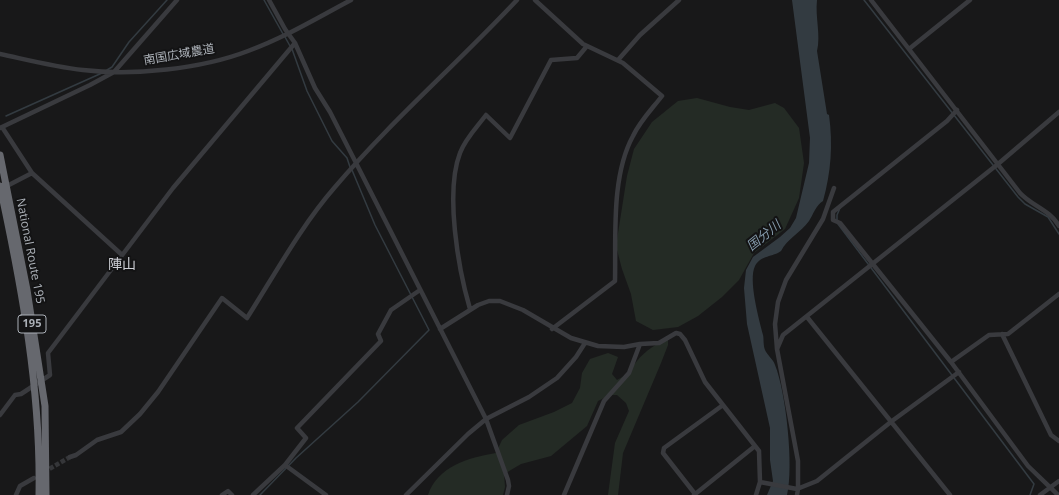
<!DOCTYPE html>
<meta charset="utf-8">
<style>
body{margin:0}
canvas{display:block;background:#181819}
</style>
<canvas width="1059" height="495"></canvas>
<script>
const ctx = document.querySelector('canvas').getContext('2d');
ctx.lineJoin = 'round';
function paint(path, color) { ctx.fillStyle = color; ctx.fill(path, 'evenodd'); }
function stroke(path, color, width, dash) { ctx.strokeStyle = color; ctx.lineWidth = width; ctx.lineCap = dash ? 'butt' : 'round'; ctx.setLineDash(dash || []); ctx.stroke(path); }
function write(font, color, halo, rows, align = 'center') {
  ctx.font = font + ' "Open Sans","Noto Sans JP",sans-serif'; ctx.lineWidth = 4; ctx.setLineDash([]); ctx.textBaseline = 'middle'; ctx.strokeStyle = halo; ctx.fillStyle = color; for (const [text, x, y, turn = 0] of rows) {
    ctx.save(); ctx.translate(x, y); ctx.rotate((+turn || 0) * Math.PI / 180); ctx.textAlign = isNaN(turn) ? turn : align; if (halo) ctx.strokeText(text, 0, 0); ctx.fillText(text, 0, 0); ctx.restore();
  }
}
const green = new Path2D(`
 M 697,98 L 730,107 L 749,110 L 775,103 L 784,108 L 799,128 L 804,163 L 799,198 L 785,229 L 754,253 L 739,280 L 722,297 L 698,316 L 678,327 L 653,330 L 636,321 L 631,294 L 622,269 L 616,246 L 627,176 L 634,149 L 652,122 L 678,101 Z
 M 668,339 L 668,345 L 661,363 L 623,453 L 618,495 L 608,495 L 615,443 L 629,411 L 626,403 L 617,395 L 610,395 L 598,401 L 587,426 L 551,456 L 521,464 L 504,474 L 505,487 L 503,495 L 428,495 C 438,466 468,458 496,453 L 502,440 L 519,425 L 554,412 L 572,403 L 580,388 L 582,373 L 590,359 L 608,353 L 618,357 L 612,374 L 617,380 C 628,375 630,369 637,361 C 646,350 656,344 668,339 Z`);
const water = new Path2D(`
 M 792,0 L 817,0 C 815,17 821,35 817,51 L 827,114 L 829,115 C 833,145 831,172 823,201 C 816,205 813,215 809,221 C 801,232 787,239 781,251 C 773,257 761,255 755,266 C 748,280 759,319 763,335 C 764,339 763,345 765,350 C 767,355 773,359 775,365 C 786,392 794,467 787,495 L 767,495 L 773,481 L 770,460 L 770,428 L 747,324 L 744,288 L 746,270 L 753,257 L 780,237 L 790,228 L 796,218 L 809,163 L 810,138 Z`);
const stream = new Path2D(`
 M 264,0 L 283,34
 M 864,0 L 1018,197 L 1025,204 L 1048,217 L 1059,234
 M 285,37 L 290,46
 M 292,49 L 307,91 L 332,141 L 347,158 L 350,167
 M 107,70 L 112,67 L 129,42 L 167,0
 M 6,116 L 102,73
 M 837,220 L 837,215 L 840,208
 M 838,224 L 1034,484 L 1030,495
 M 260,495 L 296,458 L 358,402 L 429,330 L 375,225 L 352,170`);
const minorTunnel = new Path2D(`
 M 44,472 L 70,457`);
const minor = new Path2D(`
 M 269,0 L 285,29 L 295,43 L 315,88 L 330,112 L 354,159 L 486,419 L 508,480 L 509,486 L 507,495
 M 535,0 L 583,44 L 623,63 L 662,96 C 652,109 640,121 633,136 C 611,176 616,236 615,281 L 552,329
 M 871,0 L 1020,193 C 1032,206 1050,210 1059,226
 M 909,49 L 970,0
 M 0,54 C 28,60 55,67 83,70 C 133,76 201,69 248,51 C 284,38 317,18 351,0
 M 618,60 L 640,35 L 679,0
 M 957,110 L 947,121 L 833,212 L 833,220 L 840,223 L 951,362 L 1028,466 L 1058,495
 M 2,127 L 32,173 L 121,254
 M 0,128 L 90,85 L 114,72 L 177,0
 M 5,187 L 32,173
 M 470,309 C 458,268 445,192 460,153 C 465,139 477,127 486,115 L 510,138 L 551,60 L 577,58 L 587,46
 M 807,317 L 950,495
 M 440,329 L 478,305 L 489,301 L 500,301 L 523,310 L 571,338 L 598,346 L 624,347 L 640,344 L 659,343 L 676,333 L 680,334 L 685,340 L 705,382 L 759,451 L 760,482 L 756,495
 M 1002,334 L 1051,435 L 1059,441
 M 777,349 L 783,335 L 998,164 L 1059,112
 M 951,362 L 989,335 L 1008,334 L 1059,294
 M 0,415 L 15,395 L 21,394 L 50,375 L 48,353 L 173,188 L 295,43
 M 70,457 L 76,455 L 97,440 L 121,432 L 140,414 L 158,392 L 222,298 L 247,318 C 275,274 301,226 335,187 C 391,121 457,64 517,0
 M 285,465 L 326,495
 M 760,482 L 797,489 L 817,481 L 892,421 L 959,372
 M 695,494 L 663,453 L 664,448 L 723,405
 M 16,495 L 20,486 L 34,478
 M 222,495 L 228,491 L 232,495
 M 253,495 L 285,465 L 306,438 L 297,428 L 381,341 L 378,334 L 391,310 L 420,290
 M 406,495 L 468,434 L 486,419 L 529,397 L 557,378 L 576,357 L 585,343
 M 564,495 L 604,401 L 629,373 L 640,344
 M 694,495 L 755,446
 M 797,495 L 798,489 L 798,461 L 777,349 L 775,324 L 778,302 L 786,280 L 823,219 L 834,188
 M 1040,495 L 1059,481`);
const highway = new Path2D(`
 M 0,155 L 27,290 L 45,406 L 46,495
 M 0,186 C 22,288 41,391 39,495`);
const shields = [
 [32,324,28]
];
const shieldNames = [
 ["195",32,324]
];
const streetNames = [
 ["南国広域農道",179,55,-10],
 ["National Route 195",30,251,79]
];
const waterNames = [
 ["国分川",764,236,-39]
];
const quarterNames = [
 ["陣山",122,265]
];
paint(green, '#242b25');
paint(water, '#333b41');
stroke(stream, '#333b41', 1.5);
stroke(minorTunnel, '#353639', 4.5, [4.5, 2]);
stroke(minor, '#393a3e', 4.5);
stroke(highway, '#66686e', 7);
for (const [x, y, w] of shields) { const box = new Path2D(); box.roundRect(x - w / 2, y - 9, w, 18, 3); ctx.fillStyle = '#131314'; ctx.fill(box); stroke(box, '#abb0b7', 1); }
write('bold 11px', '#abb0b7', null, shieldNames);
write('12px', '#abb0b7', '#131314', streetNames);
write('italic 13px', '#879dae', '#131314', waterNames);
write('14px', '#ccced4', '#131314', quarterNames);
</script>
